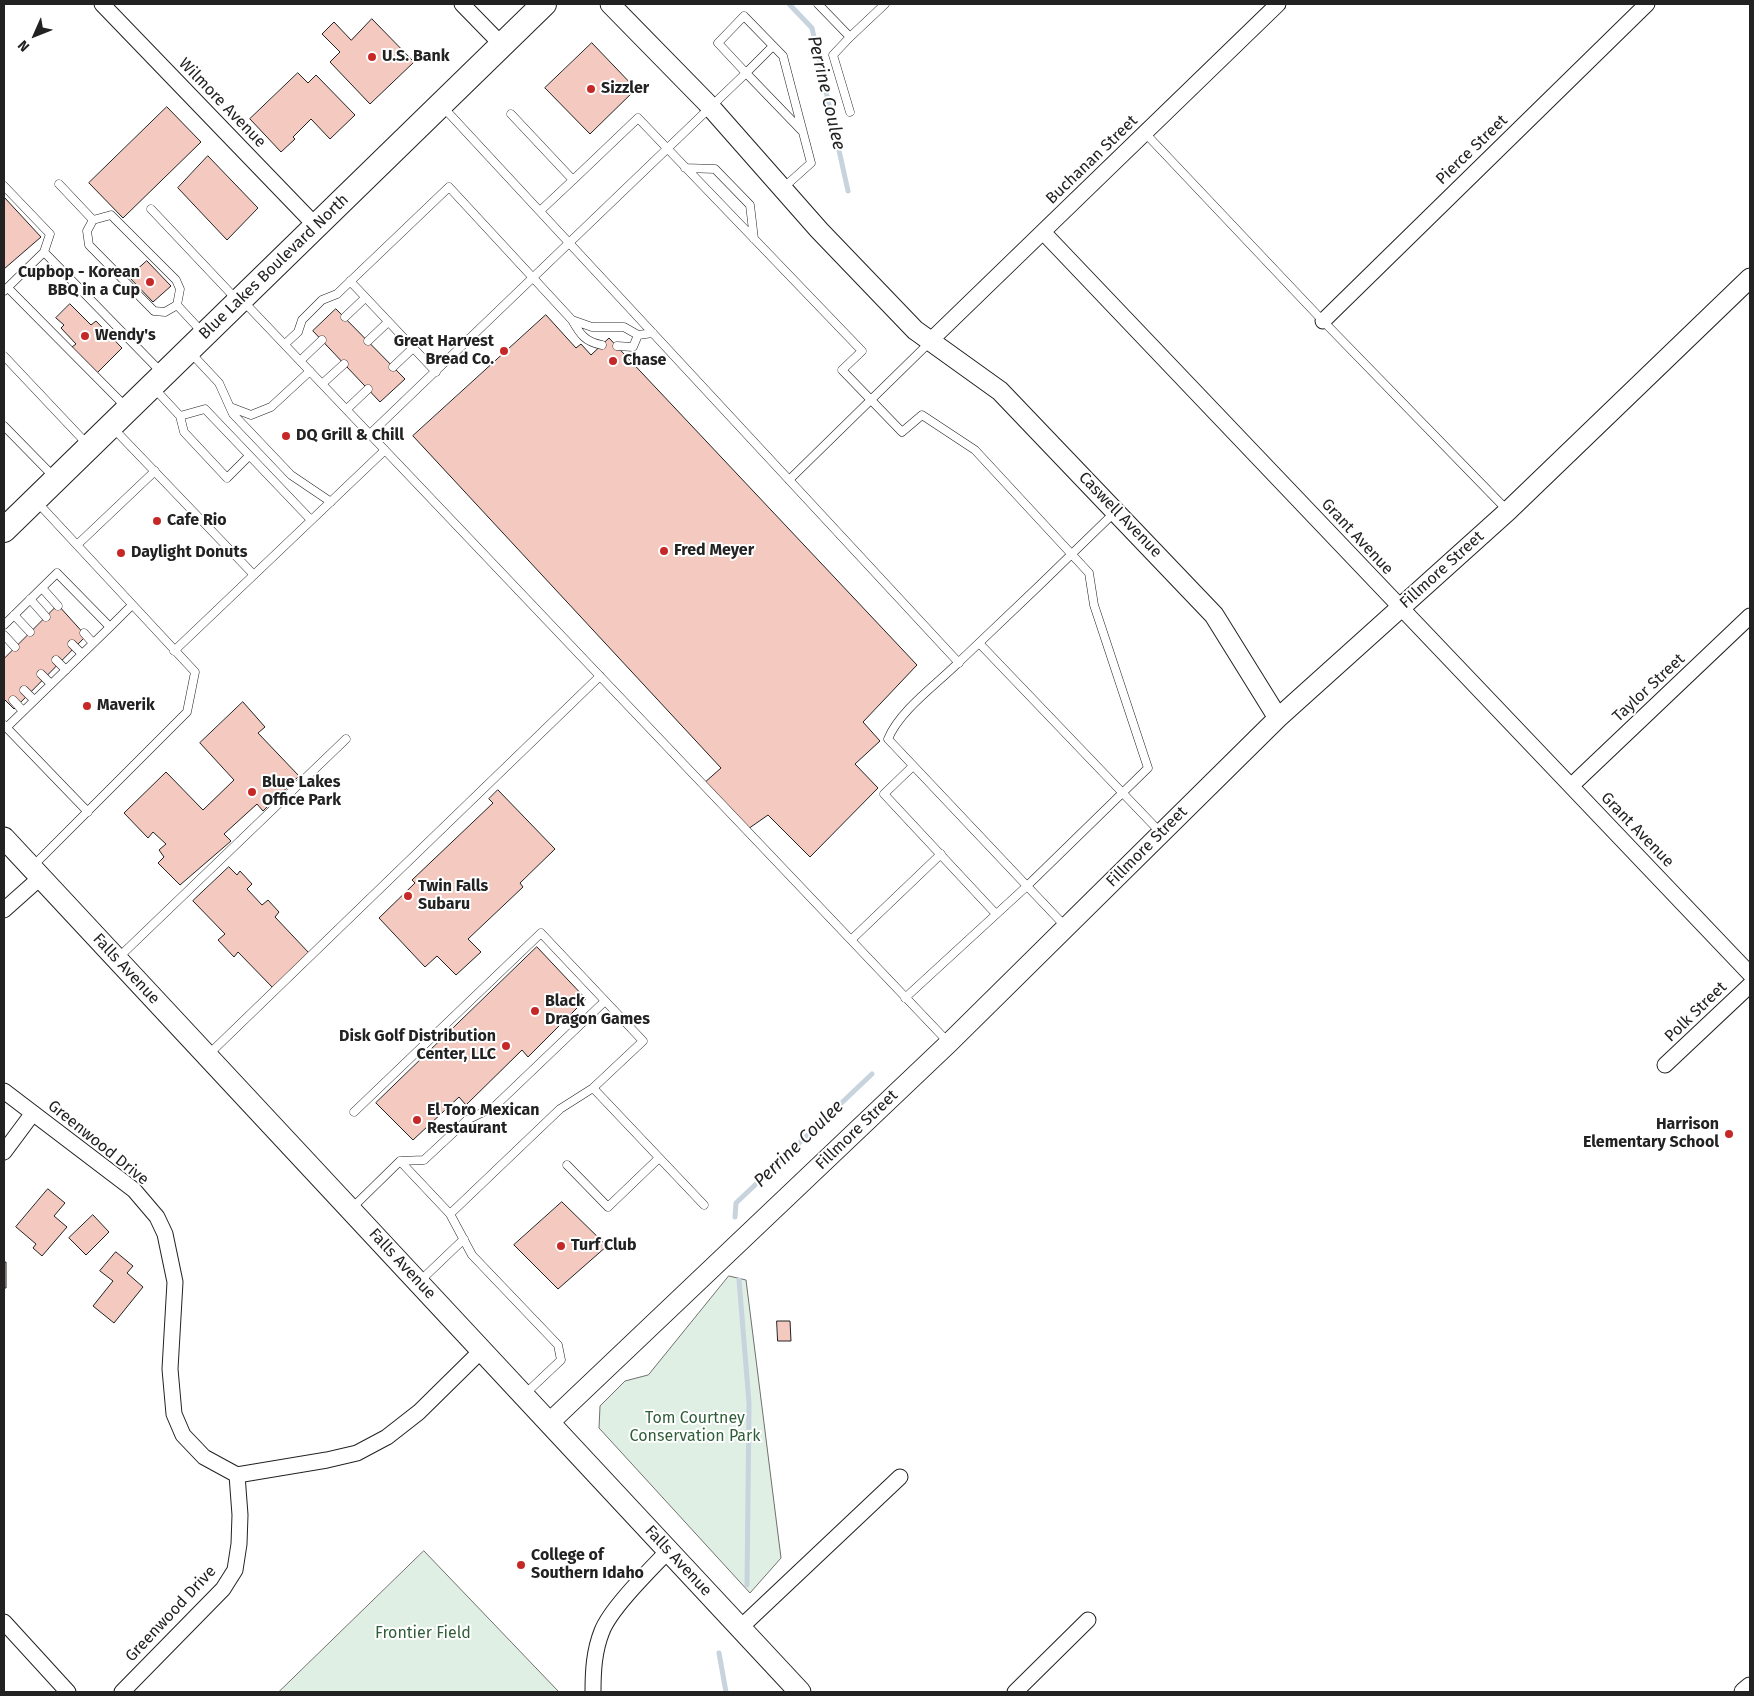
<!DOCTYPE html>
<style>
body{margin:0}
#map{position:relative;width:1754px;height:1696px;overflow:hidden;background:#fff;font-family:"Fira Sans",sans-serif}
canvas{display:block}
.frame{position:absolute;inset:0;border:5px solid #222;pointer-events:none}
.north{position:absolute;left:10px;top:10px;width:50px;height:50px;-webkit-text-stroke:4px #fff;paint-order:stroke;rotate:226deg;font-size:14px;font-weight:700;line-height:20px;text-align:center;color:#222}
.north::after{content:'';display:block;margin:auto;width:18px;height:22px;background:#222;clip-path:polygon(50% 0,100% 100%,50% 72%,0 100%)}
</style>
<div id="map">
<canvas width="1754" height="1696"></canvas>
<div class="frame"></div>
<div class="north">N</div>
</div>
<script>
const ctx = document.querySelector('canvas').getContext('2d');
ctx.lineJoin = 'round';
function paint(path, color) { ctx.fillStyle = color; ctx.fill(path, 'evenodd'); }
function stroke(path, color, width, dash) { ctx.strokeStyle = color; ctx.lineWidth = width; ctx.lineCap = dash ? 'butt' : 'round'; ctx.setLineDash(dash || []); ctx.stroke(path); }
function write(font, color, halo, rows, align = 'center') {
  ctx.font = font + ' "Fira Sans",sans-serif'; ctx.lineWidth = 4; ctx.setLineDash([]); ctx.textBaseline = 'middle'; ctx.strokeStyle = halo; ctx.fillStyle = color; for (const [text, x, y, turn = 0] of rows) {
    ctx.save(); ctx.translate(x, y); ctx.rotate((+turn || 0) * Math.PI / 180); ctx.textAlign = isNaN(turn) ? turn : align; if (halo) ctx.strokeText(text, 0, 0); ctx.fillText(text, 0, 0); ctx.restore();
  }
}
const green = new Path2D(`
 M 729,1276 L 746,1280 L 781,1558 L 750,1593 L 599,1428 L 600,1406 L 625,1381 L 648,1375 Z
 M 424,1551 L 559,1692 L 279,1692 Z`);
const stream = new Path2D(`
 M 789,4 L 812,28 L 848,191
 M 735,1217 L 736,1203 L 872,1074
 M 739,1280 L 749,1403 L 747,1585
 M 719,1653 L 726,1692`);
const building = new Path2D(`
 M 372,19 L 414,62 L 370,104 L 330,62 L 340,52 L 322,34 L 334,22 L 351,40 Z
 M 592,43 L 636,89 L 590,134 L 545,88 Z
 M 298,73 L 308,83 L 316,75 L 355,115 L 330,139 L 311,119 L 293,137 L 295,139 L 281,152 L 250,119 Z
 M 167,107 L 201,142 L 123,218 L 89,183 Z
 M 208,156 L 258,208 L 227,240 L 178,188 Z
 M 4,197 L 41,237 L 4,269 Z
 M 147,261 L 171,286 L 153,302 L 129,277 Z
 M 70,304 L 91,325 L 96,321 L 122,348 L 97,373 L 72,347 L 76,344 L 61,328 L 64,325 L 56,318 Z
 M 336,309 L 405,379 L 380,402 L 313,331 Z
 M 546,315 L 576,348 L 581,344 L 591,355 L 609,338 L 917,665 L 863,722 L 880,741 L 855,764 L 878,788 L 810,857 L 768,815 L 748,829 L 703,784 L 721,768 L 413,436 Z
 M 58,605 L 86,636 L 14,709 L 4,699 L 4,659 Z
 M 243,702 L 265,727 L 258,733 L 299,776 L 263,811 L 257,804 L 224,834 L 231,841 L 180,885 L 158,863 L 164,857 L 159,850 L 166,844 L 153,832 L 148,838 L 124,813 L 166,772 L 203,810 L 234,780 L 200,743 Z
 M 498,790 L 555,849 L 520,883 L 523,887 L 468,939 L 481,952 L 456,975 L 437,956 L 425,967 L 379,918 L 415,883 L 412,880 L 493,803 L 489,799 Z
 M 229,867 L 237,875 L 240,871 L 252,884 L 247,889 L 262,905 L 268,900 L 279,912 L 275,917 L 309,953 L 273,988 L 238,952 L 234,957 L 218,940 L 225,934 L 193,901 Z
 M 537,947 L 586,999 L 528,1057 L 522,1050 L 466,1105 L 459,1097 L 413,1140 L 376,1103 Z
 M 48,1189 L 65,1203 L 54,1216 L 67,1227 L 42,1256 L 33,1248 L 36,1244 L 16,1227 Z
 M 562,1202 L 607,1246 L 558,1289 L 514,1245 Z
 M 93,1215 L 109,1232 L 86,1255 L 69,1238 Z
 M 116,1252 L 133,1266 L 127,1273 L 143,1287 L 114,1323 L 93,1306 L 113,1281 L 100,1271 Z
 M 4,1262 L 6,1262 L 6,1288 L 4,1288 Z
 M 777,1321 L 790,1321 L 791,1341 L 778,1341 Z`);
const service = new Path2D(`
 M 818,4 L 850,37 L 885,4
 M 773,46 L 746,73 L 802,131
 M 443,107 L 959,663
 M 850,112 L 833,55 L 850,37
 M 511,114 L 573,180 L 638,118 L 862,351 L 842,370 L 902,432 L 922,415 L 975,450 L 1089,573 L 1094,605 L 1148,768 L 1027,886 L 888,739 C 900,710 936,685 959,662 C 1012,612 1064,562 1115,512
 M 1145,133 L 1323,321 L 1508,511
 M 685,168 L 715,169 L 750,205 L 754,239
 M 59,184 L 93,220 L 111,215 L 176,280 L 180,289 L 177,305 L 203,333
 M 4,186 L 50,234 L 44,252 L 4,291
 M 151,209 L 237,300
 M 540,211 L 573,180
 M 93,220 L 87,231 L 89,245 L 154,311 L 165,312 L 177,305
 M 44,252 L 162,373
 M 350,281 L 436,372
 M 8,288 L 126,407
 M 244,302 L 949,1043
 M 345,317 L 365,298
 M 572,320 C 580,334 585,342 602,345
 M 368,341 L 388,322
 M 285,344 L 298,332 L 302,320 L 322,300 L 337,294 L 449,187 L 572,320 L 592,327 L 624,327 L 638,335 L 653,333
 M 617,346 L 633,347 L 638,335
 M 190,352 L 219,383 L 233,414 L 291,475 L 331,502
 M 4,356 L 88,445
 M 300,361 L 322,340
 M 393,367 L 413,348
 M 322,384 L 344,364
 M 153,387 L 180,416 L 184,432 L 227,478 L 249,456
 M 230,407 L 251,415 L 271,407 L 310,371
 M 347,409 L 368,389
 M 180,416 L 205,409 L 311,520
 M 4,426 L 55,478
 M 113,428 L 254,575
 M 370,434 L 746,73 L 718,43 L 744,16 L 783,56 L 811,163 L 782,189
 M 789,480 L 930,342
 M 77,545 L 155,471
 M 42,588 L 58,606
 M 30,599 L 46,617
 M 14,615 L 30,632
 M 4,625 L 57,573 L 110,627 L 7,727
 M 110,627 L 132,605
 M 84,633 L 93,643
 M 4,635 L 15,647
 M 979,643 L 1161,833
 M 72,644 L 82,654
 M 174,651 L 385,450
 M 56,660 L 66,670
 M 41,674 L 51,684
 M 24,690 L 34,700
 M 13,700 L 23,711
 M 4,725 L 88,812
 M 913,766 L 884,794 L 996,914
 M 33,866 L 187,712 L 195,672 L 37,502
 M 851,940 L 941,854
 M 118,958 L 346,739
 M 905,998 L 1027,886 L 1066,927
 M 208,1055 L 600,676
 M 354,1112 L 541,933 L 643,1041 L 593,1088 L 704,1205
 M 400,1161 L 450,1214 L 472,1255 L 558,1345 L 561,1360 L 525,1394
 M 567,1165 L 608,1207 L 659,1158
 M 351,1209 L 400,1161 L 424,1160 L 467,1120 L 494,1107 L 605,1001
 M 450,1214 L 560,1109 L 593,1088
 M 419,1282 L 464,1239`);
const minor = new Path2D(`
 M 102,4 L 316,226
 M 462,4 L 502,45
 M 1043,232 L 1750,974
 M 1323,321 L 1647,4
 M 930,341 L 1278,4
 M 1571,786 L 1750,616
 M 4,910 L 41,877
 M 1665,1065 L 1750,985
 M 4,1091 L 134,1190 L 157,1217 L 165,1234 L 175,1282 L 170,1369 L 174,1414 L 183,1435 L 204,1457 L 237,1475 L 240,1515 L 239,1544 L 235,1570 L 223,1589 L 122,1692
 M 4,1152 L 33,1113
 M 237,1475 L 327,1460 L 357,1453 L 387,1437 L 419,1412 L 482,1350
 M 4,1622 L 68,1692
 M 740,1628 L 900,1477
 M 593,1692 C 593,1671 594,1651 602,1631 C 611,1608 650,1570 668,1551
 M 1015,1692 L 1088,1620`);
const tertiary = new Path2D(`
 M 610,4 L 707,103 L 819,230 L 915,330 L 1000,391 L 1214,615 L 1278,718
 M 549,1423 L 949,1043 L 1278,718 L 1508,511 L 1750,278
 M 1744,1692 L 1750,1687`);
const secondary = new Path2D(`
 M 4,838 L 800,1692`);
const primary = new Path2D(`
 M 4,530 L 544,4`);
const markers = [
 [372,57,5,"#c62828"],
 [591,89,5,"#c62828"],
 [150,282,5,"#c62828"],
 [85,336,5,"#c62828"],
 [504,351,5,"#c62828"],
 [613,361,5,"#c62828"],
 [286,436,5,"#c62828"],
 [157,521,5,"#c62828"],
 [664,551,5,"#c62828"],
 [121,553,5,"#c62828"],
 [87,706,5,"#c62828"],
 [252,792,5,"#c62828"],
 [408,896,5,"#c62828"],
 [535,1011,5,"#c62828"],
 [506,1046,5,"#c62828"],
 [417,1120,5,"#c62828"],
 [1729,1134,5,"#c62828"],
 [561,1246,5,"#c62828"],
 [521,1565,5,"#c62828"]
];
const poiNames = [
 ["U.S. Bank",382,57],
 ["Sizzler",601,89],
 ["Cupbop - Korean",140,273,"right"],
 ["BBQ in a Cup",140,291,"right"],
 ["Wendy's",95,336],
 ["Great Harvest",494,342,"right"],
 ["Bread Co.",494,360,"right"],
 ["Chase",623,361],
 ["DQ Grill & Chill",296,436],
 ["Cafe Rio",167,521],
 ["Fred Meyer",674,551],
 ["Daylight Donuts",131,553],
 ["Maverik",97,706],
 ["Blue Lakes",262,783],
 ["Office Park",262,801],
 ["Twin Falls",418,887],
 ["Subaru",418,905],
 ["Black",545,1002],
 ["Dragon Games",545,1020],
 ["Disk Golf Distribution",496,1037,"right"],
 ["Center, LLC",496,1055,"right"],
 ["El Toro Mexican",427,1111],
 ["Restaurant",427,1129],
 ["Harrison",1719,1125,"right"],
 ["Elementary School",1719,1143,"right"],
 ["Turf Club",571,1246],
 ["College of",531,1556],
 ["Southern Idaho",531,1574]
];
const streetNames = [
 ["Wilmore Avenue",222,103,46],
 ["Pierce Street",1472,150,-44],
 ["Buchanan Street",1092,160,-44],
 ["Blue Lakes Boulevard North",274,267,-44],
 ["Caswell Avenue",1120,515,46],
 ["Grant Avenue",1357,537,47],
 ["Fillmore Street",1442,570,-42],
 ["Taylor Street",1649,688,-43],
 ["Grant Avenue",1637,830,46],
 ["Fillmore Street",1147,847,-45],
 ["Falls Avenue",126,969,47],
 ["Polk Street",1696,1012,-44],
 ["Fillmore Street",857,1130,-44],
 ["Greenwood Drive",98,1143,39],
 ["Falls Avenue",402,1264,47],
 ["Falls Avenue",678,1561,47],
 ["Greenwood Drive",171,1614,-47]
];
const parkNames = [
 ["Tom Courtney",695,1419],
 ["Conservation Park",695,1437],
 ["Frontier Field",423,1634]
];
const waterNames = [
 ["Perrine Coulee",826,93,77],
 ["Perrine Coulee",799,1144,-44]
];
paint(green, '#e0efe3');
stroke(green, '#6f6f6f', 1);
stroke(stream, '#c7d3dd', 5);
paint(building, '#f3c9c0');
stroke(building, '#222', 1);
stroke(service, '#222', 9);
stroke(minor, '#222', 17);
stroke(tertiary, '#222', 21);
stroke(secondary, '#222', 23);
stroke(primary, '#222', 26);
stroke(service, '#fff', 8);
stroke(minor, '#fff', 15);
stroke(tertiary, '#fff', 19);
stroke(secondary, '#fff', 21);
stroke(primary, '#fff', 24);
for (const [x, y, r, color] of markers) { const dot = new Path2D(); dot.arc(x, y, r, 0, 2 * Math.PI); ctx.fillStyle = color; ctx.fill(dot); stroke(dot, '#fff', 2); }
write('bold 16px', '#222', '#fff', poiNames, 'left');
write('16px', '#222', '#fff', streetNames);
write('16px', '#2f5e38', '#fff', parkNames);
write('italic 18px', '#222', '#fff', waterNames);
</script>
